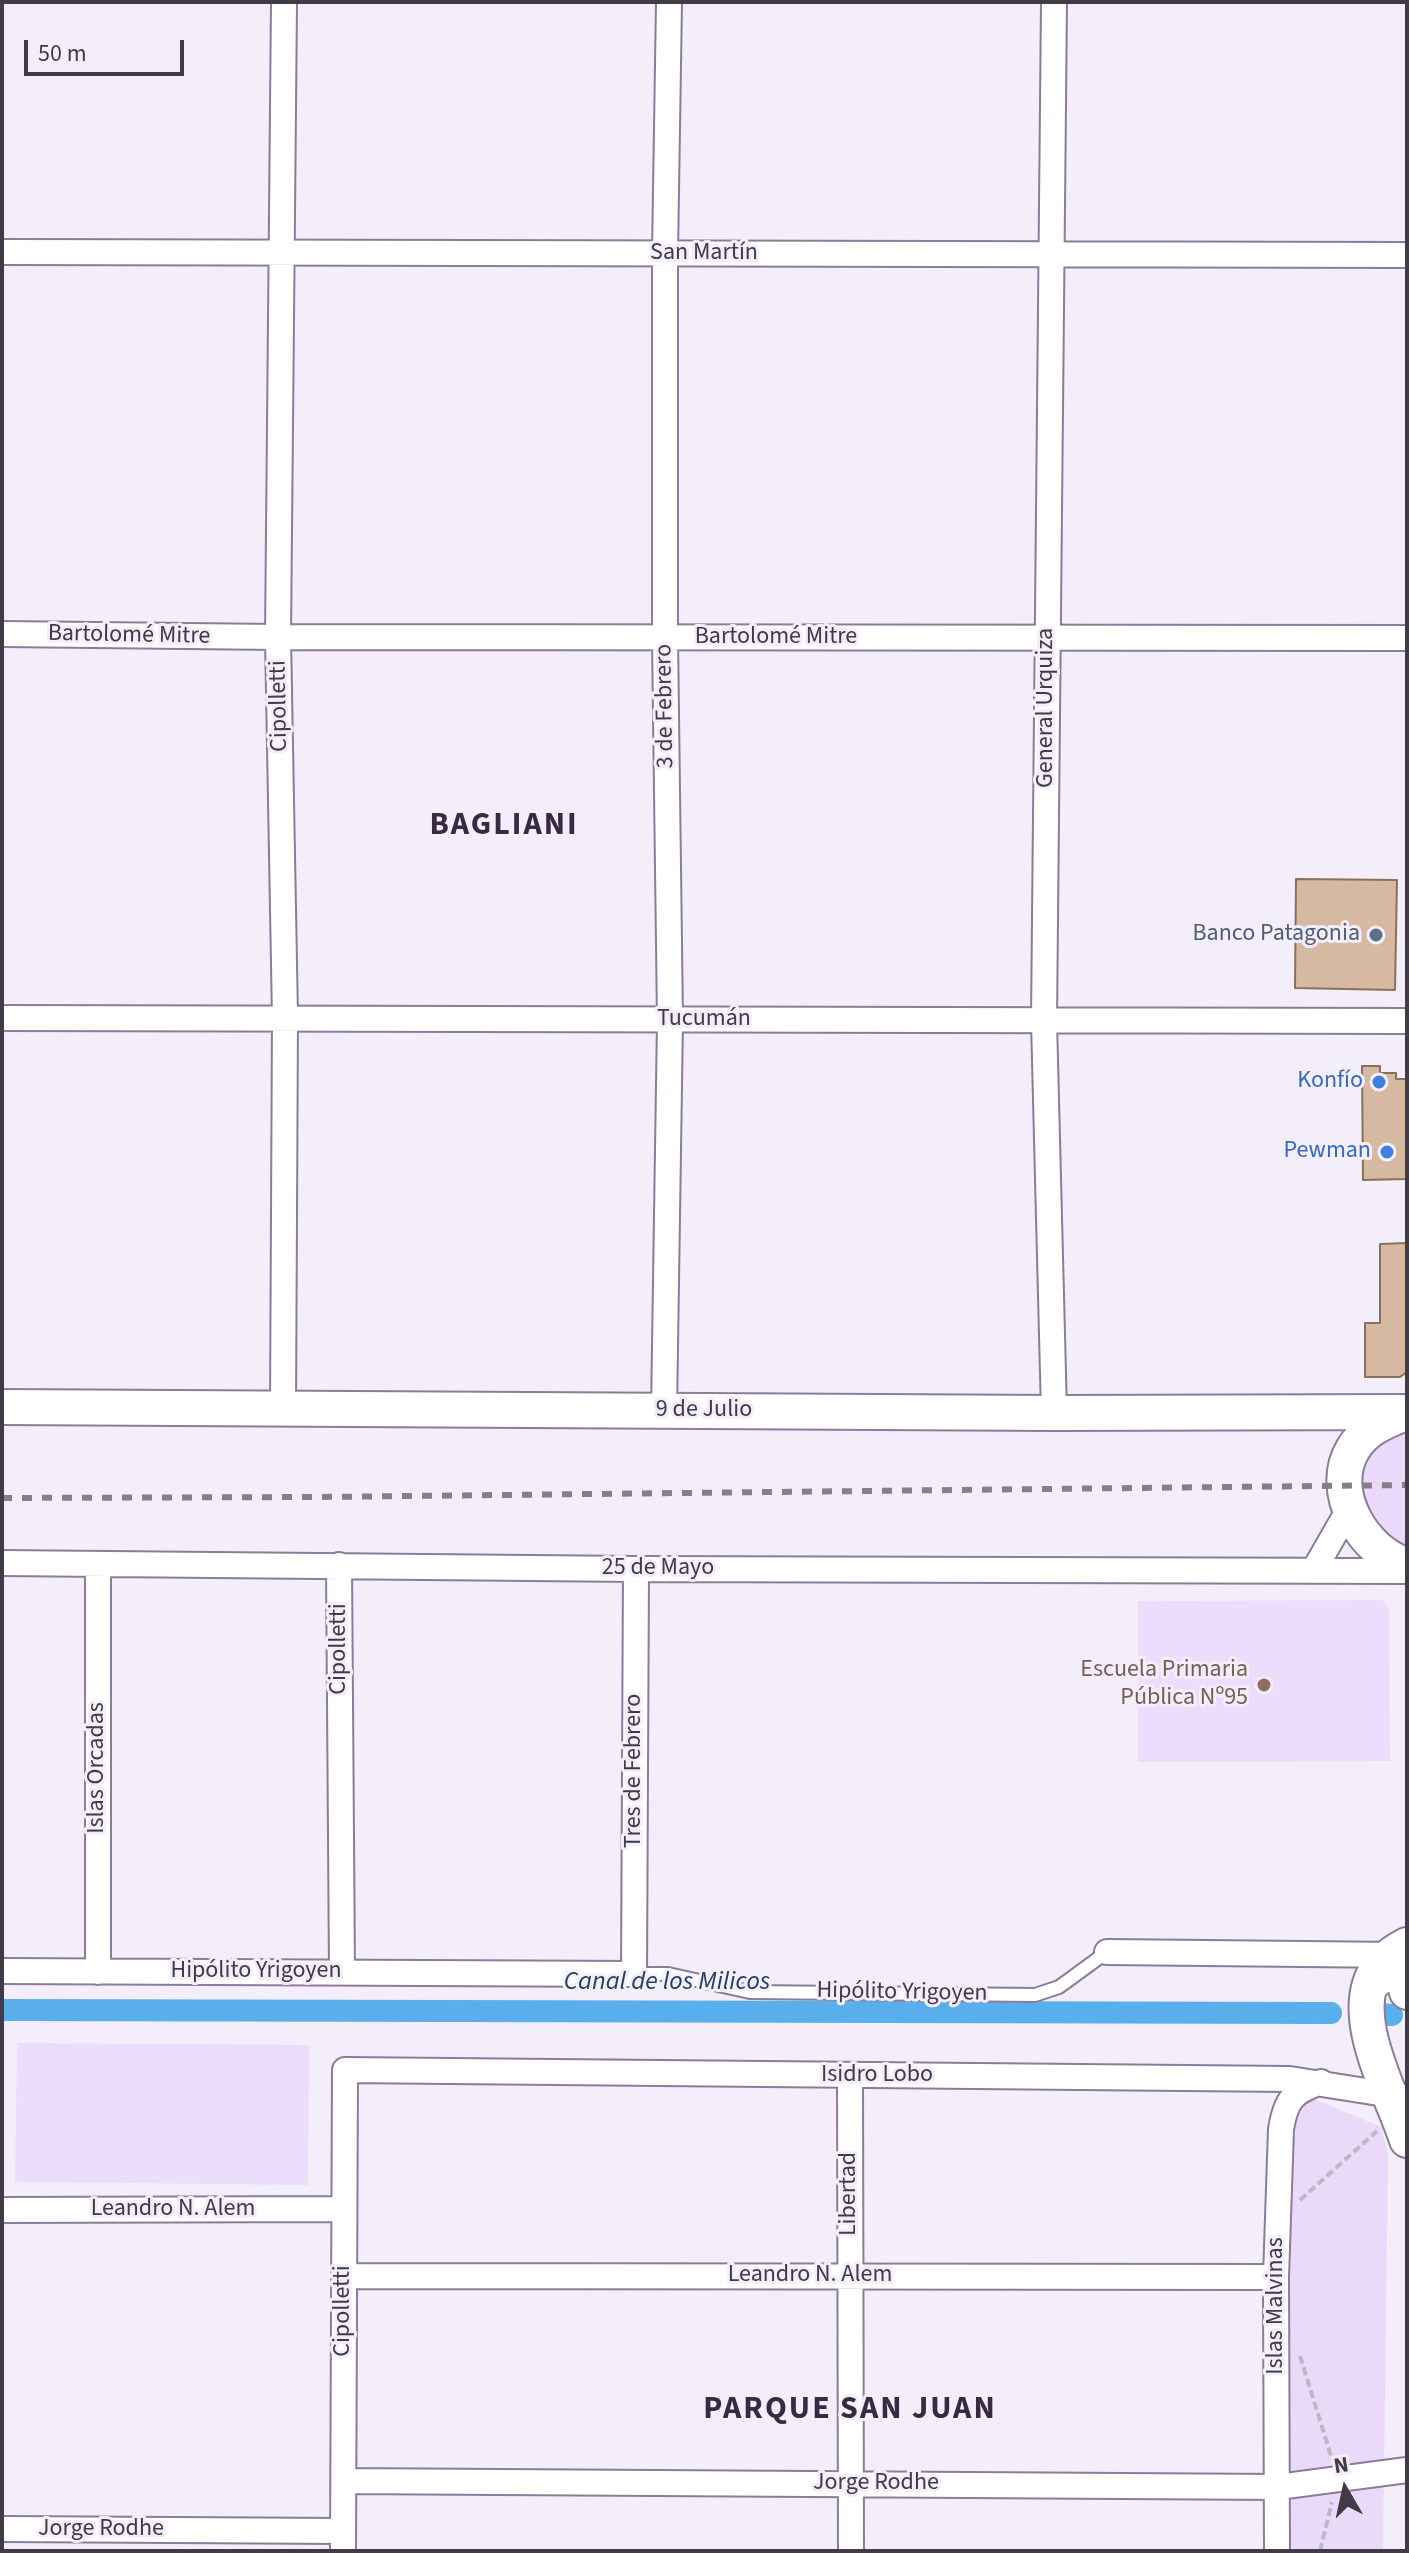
<!DOCTYPE html>
<meta charset="utf-8">
<style>
body{margin:0}
#map{position:relative;width:1409px;height:2553px;overflow:hidden;background:#f4edfa;font-family:"Source Sans 3",sans-serif}
canvas{display:block}
.frame{position:absolute;inset:0;border:4px solid #413a47;pointer-events:none}
.north{position:absolute;left:1305px;top:2449px;width:80px;height:80px;-webkit-text-stroke:6px #f4edfa;paint-order:stroke;rotate:351deg;font-size:22px;font-weight:700;line-height:32px;text-align:center;color:#413a47}
.north::after{content:'';display:block;margin:auto;width:28px;height:36px;background:#413a47;clip-path:polygon(50% 0,100% 100%,50% 72%,0 100%)}
.scale{position:absolute;left:24px;top:40px;width:160px;height:36px;box-sizing:border-box;border:4px solid #413a47;border-top:0;padding-left:10px;font-size:24px;line-height:28px;white-space:nowrap;color:#413a47;-webkit-text-stroke:6px #f4edfa;paint-order:stroke}
</style>
<div id="map">
<canvas width="1409" height="2553"></canvas>
<div class="frame"></div>
<div class="north">N</div>
<div class="scale">50 m</div>
</div>
<script>
const ctx = document.querySelector('canvas').getContext('2d');
ctx.lineJoin = 'round';
function paint(path, color) { ctx.fillStyle = color; ctx.fill(path, 'evenodd'); }
function stroke(path, color, width, dash) { ctx.strokeStyle = color; ctx.lineWidth = width; ctx.lineCap = dash ? 'butt' : 'round'; ctx.setLineDash(dash || []); ctx.stroke(path); }
function write(font, color, halo, rows, align = 'center') {
  ctx.font = font + ' "Source Sans 3",sans-serif'; ctx.lineWidth = 6; ctx.setLineDash([]); ctx.textBaseline = 'middle'; ctx.strokeStyle = halo; ctx.fillStyle = color; for (const [text, x, y, turn = 0] of rows) {
    ctx.save(); ctx.translate(x, y); ctx.rotate((+turn || 0) * Math.PI / 180); ctx.textAlign = isNaN(turn) ? turn : align; if (halo) ctx.strokeText(text, 0, 0); ctx.fillText(text, 0, 0); ctx.restore();
  }
}
const built = new Path2D(`
 M 1382,1600 L 1389,1608 L 1390,1761 L 1138,1762 L 1138,1601 Z
 M 17,2043 L 309,2045 L 308,2185 L 15,2182 Z`);
const green = new Path2D(`
 M 1407,1429 L 1407,1546 L 1396,1546 L 1360,1505 C 1361,1495 1359,1482 1361,1472 C 1367,1450 1387,1436 1407,1429 Z
 M 1307,2096 L 1381,2127 L 1388,2156 L 1383,2551 L 1284,2551 L 1290,2109 Z`);
const canal = new Path2D(`
 M 2,2010 L 1331,2013
 M 1379,2014 L 1392,2015`);
const building = new Path2D(`
 M 1296,879 L 1397,880 L 1395,990 L 1295,988 Z
 M 1362,1066 L 1380,1066 L 1380,1073 L 1396,1073 L 1396,1079 L 1407,1079 L 1407,1179 L 1363,1180 Z
 M 1407,1243 L 1407,1372 L 1400,1377 L 1365,1377 L 1365,1323 L 1380,1323 L 1380,1244 Z`);
const path = new Path2D(`
 M 1300,2200 L 1377,2131
 M 1300,2356 L 1332,2459
 M 1320,2551 L 1332,2502`);
const lane = new Path2D(`
 M 634,1974 L 668,1974 L 750,1992 L 1035,1995 L 1059,1987 L 1107,1952`);
const street = new Path2D(`
 M 1054,2 L 1044,1021 L 1054,1413
 M 2,252 L 1407,255
 M 2,634 L 278,637 L 1407,638
 M 2,1018 L 1407,1021
 M 283,1409 L 285,1018 L 278,637 L 284,2
 M 664,1411 L 670,1020 L 665,638 L 665,254 L 669,2
 M 2,1563 L 636,1569 L 1407,1571
 M 98,1564 L 98,1972
 M 339,1565 L 342,1972
 M 1314,1570 L 1349,1509
 M 1107,1952 L 1401,1955
 M 2,1971 L 634,1974 L 636,1569
 M 850,2076 L 851,2551
 M 2,2210 L 344,2209
 M 344,2276 L 1276,2277
 M 344,2481 L 1278,2487 L 1407,2470
 M 2,2529 L 343,2531
 M 343,2551 L 345,2070 L 1290,2079 L 1404,2097
 M 1277,2551 L 1276,2277 L 1281,2129 C 1286,2099 1293,2092 1321,2082`);
const secondary = new Path2D(`
 M 2,1407 L 1054,1413 L 1407,1412
 M 1403,1414 C 1383,1422 1364,1430 1353,1449 C 1327,1492 1364,1553 1407,1565
 M 1407,1945 C 1396,1951 1386,1957 1378,1968 C 1345,2014 1392,2093 1407,2140
 M 1370,1985 C 1380,1976 1390,1969 1403,1978 L 1407,1992`);
const rail = new Path2D(`
 M 2,1498 L 320,1497 L 1407,1485`);
const markers = [
 [1376,935,8,"#5c6f8a"],
 [1379,1082,8,"#3f7fe0"],
 [1387,1152,8,"#3f7fe0"],
 [1264,1685,8,"#8d6e63"]
];
const streetNames = [
 ["San Martín",704,254],
 ["Bartolomé Mitre",129,636,1],
 ["Bartolomé Mitre",776,638],
 ["Cipolletti",280,706,-91],
 ["3 de Febrero",666,706,-91],
 ["General Urquiza",1047,708,-90],
 ["Tucumán",704,1020],
 ["9 de Julio",704,1411],
 ["25 de Mayo",658,1569],
 ["Cipolletti",340,1649,-90],
 ["Islas Orcadas",98,1768,-90],
 ["Tres de Febrero",635,1771,-90],
 ["Hipólito Yrigoyen",256,1972],
 ["Hipólito Yrigoyen",902,1993,1],
 ["Isidro Lobo",877,2076],
 ["Libertad",850,2194,-90],
 ["Leandro N. Alem",173,2210],
 ["Leandro N. Alem",810,2276],
 ["Islas Malvinas",1277,2306,-90],
 ["Cipolletti",344,2311,-90],
 ["Jorge Rodhe",876,2484],
 ["Jorge Rodhe",101,2530]
];
const serviceNames = [
 ["Banco Patagonia",1360,935]
];
const shopNames = [
 ["Konfío",1363,1082],
 ["Pewman",1371,1152]
];
const educationNames = [
 ["Escuela Primaria",1248,1671],
 ["Pública Nº95",1248,1699]
];
const waterNames = [
 ["Canal de los Milicos",667,1983]
];
const districtNames = [
 ["BAGLIANI",504,827],
 ["PARQUE SAN JUAN",850,2411]
];
paint(built, '#edddfc');
paint(green, '#ead9f8');
stroke(canal, '#59afec', 22);
paint(building, '#d6b9a1');
stroke(building, '#8b705a', 2);
stroke(lane, '#8b7c99', 16);
stroke(street, '#8b7c99', 28);
stroke(secondary, '#8b7c99', 38);
stroke(path, '#beb7c4', 4, [8, 4]);
stroke(lane, '#fff', 12);
stroke(street, '#fff', 24);
stroke(secondary, '#fff', 34);
stroke(rail, '#857e8b', 6, [10, 10]);
for (const [x, y, r, color] of markers) { const dot = new Path2D(); dot.arc(x, y, r, 0, 2 * Math.PI); ctx.fillStyle = color; ctx.fill(dot); stroke(dot, '#f4edfa', 3); }
write('24px', '#413a47', '#f4edfa', streetNames);
write('24px', '#4e5e75', '#f4edfa', serviceNames, 'right');
write('24px', '#366cbe', '#f4edfa', shopNames, 'right');
write('24px', '#785e54', '#f4edfa', educationNames, 'right');
write('italic 26px', '#1e425c', '#f4edfa', waterNames);
ctx.letterSpacing = '2px';
write('bold 32px', '#382a43', '#f4edfa', districtNames);
ctx.letterSpacing = '0px';
</script>
